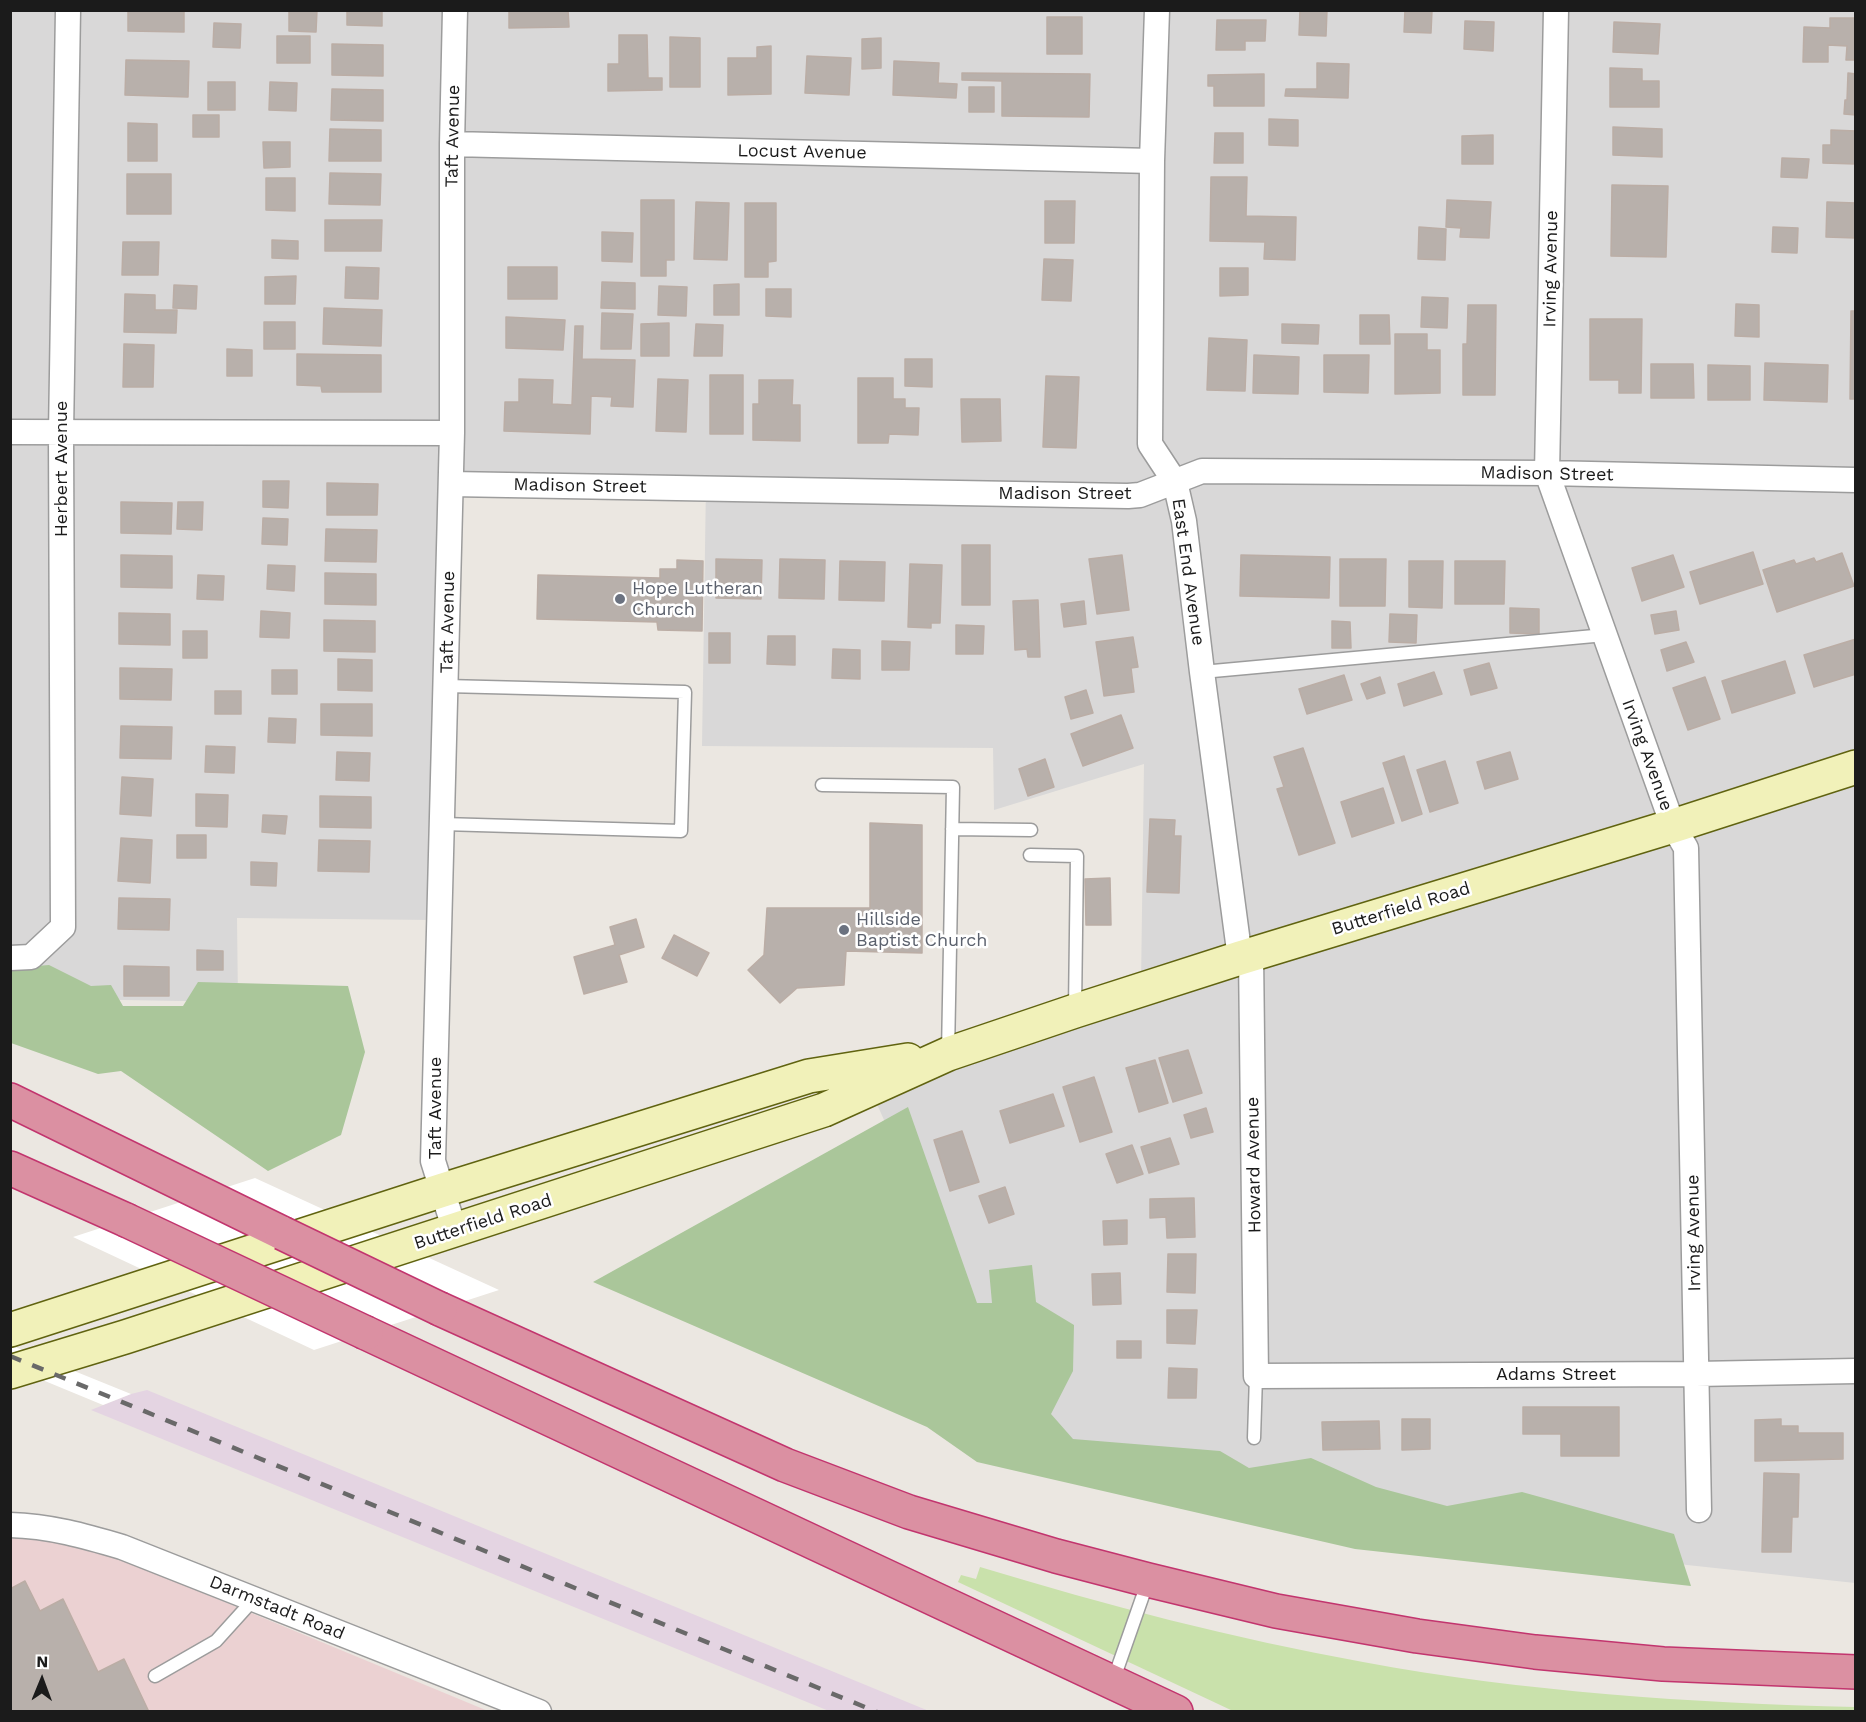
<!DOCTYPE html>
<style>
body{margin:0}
#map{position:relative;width:1866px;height:1722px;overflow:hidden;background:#ebe7e1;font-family:"Work Sans",sans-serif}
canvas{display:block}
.frame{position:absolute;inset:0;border:12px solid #1b1b1b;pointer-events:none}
.north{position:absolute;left:12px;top:1650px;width:60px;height:60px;-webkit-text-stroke:4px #fff;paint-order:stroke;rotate:1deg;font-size:16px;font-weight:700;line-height:24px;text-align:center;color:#1b1b1b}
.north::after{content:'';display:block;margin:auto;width:21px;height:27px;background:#1b1b1b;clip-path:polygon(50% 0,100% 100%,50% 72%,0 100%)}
</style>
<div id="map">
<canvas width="1866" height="1722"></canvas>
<div class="frame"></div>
<div class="north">N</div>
</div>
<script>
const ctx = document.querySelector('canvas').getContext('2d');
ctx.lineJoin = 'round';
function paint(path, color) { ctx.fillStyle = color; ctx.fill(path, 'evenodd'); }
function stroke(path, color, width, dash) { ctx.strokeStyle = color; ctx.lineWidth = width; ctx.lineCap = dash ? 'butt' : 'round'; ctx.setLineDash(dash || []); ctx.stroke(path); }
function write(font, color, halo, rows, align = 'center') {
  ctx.font = font + ' "Work Sans",sans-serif'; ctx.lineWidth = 5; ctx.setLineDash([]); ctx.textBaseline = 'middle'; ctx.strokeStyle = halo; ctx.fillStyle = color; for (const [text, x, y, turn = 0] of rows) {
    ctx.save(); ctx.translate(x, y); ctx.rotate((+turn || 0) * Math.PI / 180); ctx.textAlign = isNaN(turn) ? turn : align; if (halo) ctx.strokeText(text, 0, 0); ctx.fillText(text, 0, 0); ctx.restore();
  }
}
const residential = new Path2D(`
 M 11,11 L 446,11 L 432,920 L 237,918 L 238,1002 L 11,998 Z
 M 464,11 L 1855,11 L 1855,755 L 1141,984 L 1144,764 L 994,810 L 993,748 L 702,746 L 706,483 L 457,477 Z
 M 1855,770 L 1855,1583 L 1538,1549 L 1032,1455 L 869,1086 Z`);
const commercial = new Path2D(`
 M 11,1537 L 38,1538 L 100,1552 L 133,1564 L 488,1711 L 11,1712 Z`);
const industrial = new Path2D(`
 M 147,1390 L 929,1711 L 829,1711 L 91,1410 L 131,1394 Z`);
const grass = new Path2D(`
 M 980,1567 C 1106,1605 1234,1639 1363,1662 C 1525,1692 1691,1703 1855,1707 L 1855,1711 L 1233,1711 L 958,1582 L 961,1575 L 976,1579 Z`);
const forest = new Path2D(`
 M 49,965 L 91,986 L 111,985 L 123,1006 L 183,1006 L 198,982 L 348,986 L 365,1052 L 341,1135 L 268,1171 L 121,1071 L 98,1074 L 11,1043 L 11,968 Z
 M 908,1107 L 977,1303 L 992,1303 L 989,1270 L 1032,1265 L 1036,1302 L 1074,1325 L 1073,1371 L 1051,1414 L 1073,1439 L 1220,1451 L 1249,1468 L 1311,1458 L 1376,1487 L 1447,1506 L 1522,1492 L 1674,1534 L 1691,1586 L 1355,1549 L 977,1462 L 927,1427 L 593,1282 Z`);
const pier = new Path2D(`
 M 255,1178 L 499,1290 L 314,1350 L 73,1237 Z
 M 10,1345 L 131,1394 L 103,1405 L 11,1367 Z`);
const building = new Path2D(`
 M 128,10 L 184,10 L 184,32 L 128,31 Z
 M 289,10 L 317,10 L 316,32 L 289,31 Z
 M 347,10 L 382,10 L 382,26 L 347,25 Z
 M 509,10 L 568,10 L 569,27 L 509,28 Z
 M 1300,10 L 1327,10 L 1326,36 L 1299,35 Z
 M 1405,10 L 1432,10 L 1431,33 L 1404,32 Z
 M 1047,17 L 1082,17 L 1082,54 L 1047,54 Z
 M 1830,18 L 1856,18 L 1856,60 L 1846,60 L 1847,46 L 1828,45 L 1828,62 L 1803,62 L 1804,27 L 1830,28 Z
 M 1217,20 L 1266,20 L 1265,41 L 1245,41 L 1245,50 L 1216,50 Z
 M 1465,21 L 1494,22 L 1493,51 L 1464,49 Z
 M 1614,22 L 1660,24 L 1658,54 L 1613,52 Z
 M 214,23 L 241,24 L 240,48 L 213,47 Z
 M 619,35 L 647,35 L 648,78 L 662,78 L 662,90 L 608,91 L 608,64 L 619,64 Z
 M 277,36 L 310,36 L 310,63 L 277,63 Z
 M 670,37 L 700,38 L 700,87 L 670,87 Z
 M 881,38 L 881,68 L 862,69 L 862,39 Z
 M 332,44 L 383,45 L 383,76 L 332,75 Z
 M 771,46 L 771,94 L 728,95 L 728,58 L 757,58 L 757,47 Z
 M 807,56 L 851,58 L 849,95 L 805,93 Z
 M 126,60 L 189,61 L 188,97 L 125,95 Z
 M 894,61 L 939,63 L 938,83 L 957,84 L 956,98 L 893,95 Z
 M 1317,63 L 1349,64 L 1348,98 L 1285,96 L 1286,89 L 1317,89 Z
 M 1610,68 L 1642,69 L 1642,81 L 1659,81 L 1659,107 L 1610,107 Z
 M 962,73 L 1090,74 L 1089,117 L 1002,116 L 1002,81 L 962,80 Z
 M 1848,73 L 1856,74 L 1856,115 L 1844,114 L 1845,100 L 1847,100 Z
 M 1264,74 L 1264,106 L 1214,106 L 1214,86 L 1208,86 L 1208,75 Z
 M 208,82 L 235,82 L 235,110 L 208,110 Z
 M 270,82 L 297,83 L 296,111 L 269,110 Z
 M 969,87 L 994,87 L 994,112 L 969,112 Z
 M 332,89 L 383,90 L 383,121 L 331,120 Z
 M 193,115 L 219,115 L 219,137 L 193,137 Z
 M 1269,119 L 1298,120 L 1298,146 L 1269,145 Z
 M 128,123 L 157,124 L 157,161 L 128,161 Z
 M 1613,127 L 1662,129 L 1662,157 L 1613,155 Z
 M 330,129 L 381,130 L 381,161 L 329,161 Z
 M 1831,130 L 1856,131 L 1856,164 L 1823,163 L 1823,145 L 1831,145 Z
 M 1215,133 L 1243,133 L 1243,163 L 1214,163 Z
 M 1493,135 L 1493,164 L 1462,164 L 1462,136 Z
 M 263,142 L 290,142 L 290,167 L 264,168 Z
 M 1782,158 L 1809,159 L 1807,178 L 1781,177 Z
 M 330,173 L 381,174 L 380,205 L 329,204 Z
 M 127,174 L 171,174 L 171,214 L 127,214 Z
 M 1211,177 L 1247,177 L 1246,216 L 1296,217 L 1295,260 L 1264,259 L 1265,242 L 1210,241 Z
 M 266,178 L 295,178 L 295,211 L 266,210 Z
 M 1612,185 L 1668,186 L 1666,257 L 1611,256 Z
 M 641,200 L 674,200 L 674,260 L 666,260 L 666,276 L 641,276 Z
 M 1447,200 L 1491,202 L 1489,238 L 1460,237 L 1461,228 L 1446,227 Z
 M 1045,201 L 1075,201 L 1074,243 L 1045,243 Z
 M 696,202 L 729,203 L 727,260 L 694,259 Z
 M 1827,202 L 1856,203 L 1856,238 L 1826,237 Z
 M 745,203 L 776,203 L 776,261 L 768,262 L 768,277 L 745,277 Z
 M 325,220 L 382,220 L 381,251 L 325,251 Z
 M 1419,227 L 1446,229 L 1445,260 L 1418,259 Z
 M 1773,227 L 1798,228 L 1797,253 L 1772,252 Z
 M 602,232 L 633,233 L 632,262 L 602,261 Z
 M 272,240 L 298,241 L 298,259 L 272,258 Z
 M 123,242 L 159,242 L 158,275 L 122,275 Z
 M 1044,259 L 1073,260 L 1071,301 L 1042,300 Z
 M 346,267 L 379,268 L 378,299 L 345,298 Z
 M 508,267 L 557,267 L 557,299 L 508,299 Z
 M 1220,268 L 1248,268 L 1248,295 L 1220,296 Z
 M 296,276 L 295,304 L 265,304 L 265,277 Z
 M 602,282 L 635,283 L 635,309 L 601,308 Z
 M 739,284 L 739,315 L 714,315 L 714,285 Z
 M 174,285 L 197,286 L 196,309 L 173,308 Z
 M 659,286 L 687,287 L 686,316 L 658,315 Z
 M 766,289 L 791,289 L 791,317 L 766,316 Z
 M 125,294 L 155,295 L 155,310 L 177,310 L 176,333 L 124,332 Z
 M 1422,297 L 1448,298 L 1447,328 L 1421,327 Z
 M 1736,304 L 1759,305 L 1759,337 L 1735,336 Z
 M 1468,305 L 1496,305 L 1495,395 L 1463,395 L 1463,344 L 1467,344 Z
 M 324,308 L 382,310 L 381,346 L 323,344 Z
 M 1851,311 L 1856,311 L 1856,399 L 1850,399 Z
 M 602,313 L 633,314 L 631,349 L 601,349 Z
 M 1360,315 L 1389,315 L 1390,344 L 1360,344 Z
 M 506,317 L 565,320 L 563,350 L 506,348 Z
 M 1590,319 L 1642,319 L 1641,393 L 1619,393 L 1619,380 L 1590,380 Z
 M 264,322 L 295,322 L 295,349 L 264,349 Z
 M 669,323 L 669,356 L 641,356 L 641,324 Z
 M 696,324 L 723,325 L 722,356 L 694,356 Z
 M 1282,324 L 1319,325 L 1318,344 L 1282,343 Z
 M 575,326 L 583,326 L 582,359 L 635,360 L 633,407 L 611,406 L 612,397 L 591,396 L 590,434 L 504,431 L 505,402 L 519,402 L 519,379 L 553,380 L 552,404 L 572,405 Z
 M 1395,334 L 1427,334 L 1427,350 L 1440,350 L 1440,393 L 1395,394 Z
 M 1209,338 L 1247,340 L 1245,391 L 1207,390 Z
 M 124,344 L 154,345 L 153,387 L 123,387 Z
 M 227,349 L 252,350 L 252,376 L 227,376 Z
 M 297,354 L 381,355 L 381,392 L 322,392 L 321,386 L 297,385 Z
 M 1254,355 L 1299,357 L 1298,394 L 1253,393 Z
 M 1324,355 L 1369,355 L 1368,393 L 1324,392 Z
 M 905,359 L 932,359 L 932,387 L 905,386 Z
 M 1765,363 L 1828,365 L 1827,402 L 1764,400 Z
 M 1651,364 L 1693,364 L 1694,398 L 1651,398 Z
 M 1708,365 L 1750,366 L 1750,400 L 1708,400 Z
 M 710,375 L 743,375 L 743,434 L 710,434 Z
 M 1046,376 L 1079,377 L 1076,448 L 1043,447 Z
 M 858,378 L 893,378 L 893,399 L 905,399 L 905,408 L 919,408 L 918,435 L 889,434 L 888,443 L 858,443 Z
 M 658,379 L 688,380 L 686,432 L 656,431 Z
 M 759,380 L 793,380 L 792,405 L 800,405 L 800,441 L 753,440 L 753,404 L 759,404 Z
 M 961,399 L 1000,399 L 1001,441 L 962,442 Z
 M 263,481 L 289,481 L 288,508 L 263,507 Z
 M 327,483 L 378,484 L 377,515 L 327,515 Z
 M 121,502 L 172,503 L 171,534 L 121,533 Z
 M 178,502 L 203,502 L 202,530 L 177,529 Z
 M 263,518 L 288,519 L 287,545 L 262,544 Z
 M 326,529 L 377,530 L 376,562 L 325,561 Z
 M 962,545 L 990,545 L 990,605 L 962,605 Z
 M 1753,552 L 1763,584 L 1700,604 L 1690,572 Z
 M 1842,553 L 1854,586 L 1777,612 L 1763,570 L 1794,560 L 1796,564 L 1814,558 L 1816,562 Z
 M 121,555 L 172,556 L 172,588 L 121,587 Z
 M 1122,555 L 1129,610 L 1097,614 L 1089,559 Z
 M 1241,555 L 1330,557 L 1329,598 L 1240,596 Z
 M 1673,555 L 1684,587 L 1642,601 L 1632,568 Z
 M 716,559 L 762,560 L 761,599 L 716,598 Z
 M 780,559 L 825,560 L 824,599 L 779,598 Z
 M 1340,559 L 1386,559 L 1385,606 L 1340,606 Z
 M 677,560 L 703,561 L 702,631 L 658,630 L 657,622 L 537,619 L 538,575 L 660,578 L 660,569 L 677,569 Z
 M 840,561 L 885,562 L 884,601 L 839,600 Z
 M 1409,561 L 1443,561 L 1442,608 L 1409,607 Z
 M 1455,561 L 1505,561 L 1504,604 L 1455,604 Z
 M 910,564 L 942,565 L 940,623 L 931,623 L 931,628 L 908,627 Z
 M 268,565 L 295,566 L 294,591 L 267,589 Z
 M 325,573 L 376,574 L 376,605 L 325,604 Z
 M 198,575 L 224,576 L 223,600 L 197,599 Z
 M 1038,600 L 1040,657 L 1028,657 L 1027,649 L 1015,650 L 1013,601 Z
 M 1084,601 L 1086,624 L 1064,627 L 1061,604 Z
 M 1510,608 L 1539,609 L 1539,634 L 1510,633 Z
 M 261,611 L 290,613 L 289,638 L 260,637 Z
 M 1676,611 L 1679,630 L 1655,634 L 1651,615 Z
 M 119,613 L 170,614 L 170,645 L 119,644 Z
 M 1390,614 L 1417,615 L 1416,643 L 1389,642 Z
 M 324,620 L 375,621 L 375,652 L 324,651 Z
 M 1332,621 L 1350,622 L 1351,648 L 1332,648 Z
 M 956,625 L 984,626 L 983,654 L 956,654 Z
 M 183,631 L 207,631 L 207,658 L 183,658 Z
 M 709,633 L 730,633 L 730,663 L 709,663 Z
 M 768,636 L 795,636 L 795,665 L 767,664 Z
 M 1133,637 L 1138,667 L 1131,668 L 1134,692 L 1104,696 L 1096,642 Z
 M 1856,639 L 1856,674 L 1814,687 L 1804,655 Z
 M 882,641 L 910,642 L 909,670 L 882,670 Z
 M 1686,642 L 1694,662 L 1667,671 L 1661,650 Z
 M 833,649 L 860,650 L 860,679 L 832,678 Z
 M 338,659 L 372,660 L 372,691 L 338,690 Z
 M 1785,661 L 1795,693 L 1732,713 L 1722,681 Z
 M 1489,663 L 1497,688 L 1471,695 L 1464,670 Z
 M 120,668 L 172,669 L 171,700 L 120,699 Z
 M 272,670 L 297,670 L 297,694 L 272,694 Z
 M 1434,672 L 1442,694 L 1404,706 L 1398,684 Z
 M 1344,675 L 1352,700 L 1307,714 L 1299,689 Z
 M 1380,677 L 1385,693 L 1367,699 L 1361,684 Z
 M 1705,677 L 1720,719 L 1688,730 L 1673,688 Z
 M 1086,690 L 1093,713 L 1071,719 L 1065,697 Z
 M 215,691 L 241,691 L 241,714 L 215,714 Z
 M 321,704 L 372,704 L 372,736 L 321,735 Z
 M 1121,715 L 1133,748 L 1083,766 L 1071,734 Z
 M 269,718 L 296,719 L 295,743 L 268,742 Z
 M 121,726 L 172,727 L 171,759 L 120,758 Z
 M 206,746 L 235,747 L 234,773 L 205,772 Z
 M 1303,748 L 1335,843 L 1299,855 L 1277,789 L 1284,787 L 1274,757 Z
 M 337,752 L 370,753 L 369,781 L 336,780 Z
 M 1510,752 L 1518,779 L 1485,789 L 1477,762 Z
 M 1404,756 L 1422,814 L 1402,821 L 1383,763 Z
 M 1045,759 L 1054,787 L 1028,796 L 1019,769 Z
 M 1445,761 L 1458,803 L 1430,812 L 1417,770 Z
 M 122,777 L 153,779 L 151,816 L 120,814 Z
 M 1383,788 L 1394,823 L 1352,837 L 1341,802 Z
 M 196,794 L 228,795 L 227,827 L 196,826 Z
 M 320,796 L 371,797 L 371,828 L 320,827 Z
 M 263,815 L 287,816 L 285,834 L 262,832 Z
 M 1150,819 L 1175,820 L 1174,836 L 1181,836 L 1179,893 L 1147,892 Z
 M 870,823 L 922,825 L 922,953 L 846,951 L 844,985 L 797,988 L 780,1003 L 748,970 L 764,955 L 767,908 L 870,908 Z
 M 177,835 L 206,835 L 206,858 L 177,858 Z
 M 121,838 L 152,840 L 150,883 L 118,881 Z
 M 319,840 L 370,841 L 369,872 L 318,871 Z
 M 251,862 L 277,863 L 276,886 L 251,885 Z
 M 1110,878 L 1111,925 L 1086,925 L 1085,879 Z
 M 119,898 L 170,899 L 169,930 L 118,929 Z
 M 636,919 L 644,947 L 619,955 L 627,982 L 584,994 L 574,957 L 615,945 L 610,927 Z
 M 674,935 L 709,953 L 697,976 L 662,958 Z
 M 197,950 L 223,951 L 223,970 L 197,970 Z
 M 124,966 L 169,967 L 169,996 L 124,996 Z
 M 1188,1050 L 1202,1093 L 1173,1102 L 1159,1058 Z
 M 1155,1060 L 1168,1103 L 1139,1112 L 1126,1068 Z
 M 1094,1077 L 1112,1132 L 1080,1142 L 1063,1087 Z
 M 1053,1094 L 1064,1126 L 1010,1143 L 1000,1111 Z
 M 1206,1108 L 1213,1132 L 1191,1138 L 1184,1115 Z
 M 962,1131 L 979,1182 L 950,1191 L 934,1140 Z
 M 1170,1138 L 1179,1164 L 1149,1173 L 1141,1147 Z
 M 1132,1145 L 1143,1174 L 1117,1183 L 1106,1154 Z
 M 1005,1187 L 1014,1214 L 989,1223 L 979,1196 Z
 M 1194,1198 L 1195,1237 L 1167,1238 L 1166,1217 L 1150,1218 L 1150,1199 Z
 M 1127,1220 L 1127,1244 L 1104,1245 L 1103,1221 Z
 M 1168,1254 L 1196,1254 L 1195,1293 L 1167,1292 Z
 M 1120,1273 L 1121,1304 L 1093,1305 L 1092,1274 Z
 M 1167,1310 L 1197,1310 L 1195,1344 L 1167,1343 Z
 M 1117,1341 L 1141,1341 L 1141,1358 L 1117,1358 Z
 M 1169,1368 L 1197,1369 L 1196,1398 L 1168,1398 Z
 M 1523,1407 L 1619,1407 L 1619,1456 L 1561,1456 L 1561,1434 L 1523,1434 Z
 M 1402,1419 L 1430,1419 L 1430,1449 L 1402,1450 Z
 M 1781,1419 L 1781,1426 L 1798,1426 L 1798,1433 L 1843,1433 L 1843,1459 L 1755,1461 L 1755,1420 Z
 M 1379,1421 L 1380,1449 L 1323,1450 L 1322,1422 Z
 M 1764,1473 L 1799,1474 L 1798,1517 L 1792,1517 L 1791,1552 L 1762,1552 Z
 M 25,1581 L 40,1611 L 63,1599 L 98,1672 L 124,1659 L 149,1712 L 10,1712 L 10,1589 Z`);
const service = new Path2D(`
 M 1202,672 L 1605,635
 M 822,785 L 953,787 L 948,1053
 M 443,824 L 681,831 L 685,692 L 446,686
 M 952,829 L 1031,830
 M 1030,855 L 1077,856 L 1075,1009
 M 1254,1438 L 1256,1376
 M 155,1676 L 216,1641 L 254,1599
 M 1113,1681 L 1148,1581`);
const minor = new Path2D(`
 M 455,10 L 452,144 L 452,433 L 433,1161 L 455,1231
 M 1157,10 L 1152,161 L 1150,444 L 1175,482 L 1184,521 L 1202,672 L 1240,958
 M 1556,10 L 1547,473 L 1673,826 L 1686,848 L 1699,1510
 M 452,144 L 1152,161
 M 10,432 L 452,433
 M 451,484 L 1128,496 L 1140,495 L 1202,471 L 1547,473 L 1856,480
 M 1251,954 L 1256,1376 L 1696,1374 L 1856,1371
 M 10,958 L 31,957 L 63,927 L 61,433 L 68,10
 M 10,1525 C 50,1526 85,1536 122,1547 L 539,1712`);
const secondary = new Path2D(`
 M 10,1330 L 443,1190 L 809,1076 L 908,1060
 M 10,1372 L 125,1337 L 824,1110 L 948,1054 L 1075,1011 L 1240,958 L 1673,826 L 1856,767`);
const motorway = new Path2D(`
 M 10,1100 L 282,1233
 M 10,1168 L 126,1220
 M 440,1309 L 785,1465 L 909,1512 L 1056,1556 L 1148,1580 L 1276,1611 L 1417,1636 L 1535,1652 L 1663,1664 L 1856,1672
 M 366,1333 L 1176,1712`);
const rail = new Path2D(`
 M 10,1356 L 877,1712`);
const motorwayBridge = new Path2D(`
 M 126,1220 L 366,1333
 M 282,1233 L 440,1309`);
const markers = [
 [620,599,6,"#6b7280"],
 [844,930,6,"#6b7280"]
];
const streetNames = [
 ["Taft Avenue",453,136,-89],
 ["Locust Avenue",802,152,1],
 ["Irving Avenue",1551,269,-89],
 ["Herbert Avenue",62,469,-90],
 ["Madison Street",1547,474,1],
 ["Madison Street",580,486,1],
 ["Madison Street",1065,494],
 ["East End Avenue",1188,572,82],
 ["Taft Avenue",448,622,-89],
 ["Irving Avenue",1647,755,70],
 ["Butterfield Road",1401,909,-17],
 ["Taft Avenue",436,1108,-90],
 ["Howard Avenue",1254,1165,-91],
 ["Butterfield Road",483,1222,-18],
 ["Irving Avenue",1694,1233,-91],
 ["Adams Street",1556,1375],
 ["Darmstadt Road",277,1608,22]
];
const worshipNames = [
 ["Hope Lutheran",632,589],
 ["Church",632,610],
 ["Hillside",856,920],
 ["Baptist Church",856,941]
];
paint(residential, '#d9d8d8');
paint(commercial, '#ebd1d2');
paint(industrial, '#e4d4e2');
paint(grass, '#c9e1ab');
paint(forest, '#aac69a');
paint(pier, '#fff');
paint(building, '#b8b0ab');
stroke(building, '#bbada5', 1.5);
stroke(service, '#9c9c9c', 15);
stroke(minor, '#9c9c9c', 27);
stroke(secondary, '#606310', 36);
stroke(motorway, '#c2356e', 36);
stroke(service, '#fff', 12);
stroke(minor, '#fff', 24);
stroke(secondary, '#f1f1b9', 33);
stroke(motorway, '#db90a2', 33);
stroke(rail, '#696969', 4.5, [12, 12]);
stroke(motorwayBridge, '#c2356e', 36, []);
stroke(motorwayBridge, '#db90a2', 33);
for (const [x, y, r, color] of markers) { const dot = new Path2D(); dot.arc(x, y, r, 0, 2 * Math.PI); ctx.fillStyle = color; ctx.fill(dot); stroke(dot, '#fff', 2); }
write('18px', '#1b1b1b', '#fff', streetNames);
write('18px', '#5b616d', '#fff', worshipNames, 'left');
</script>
